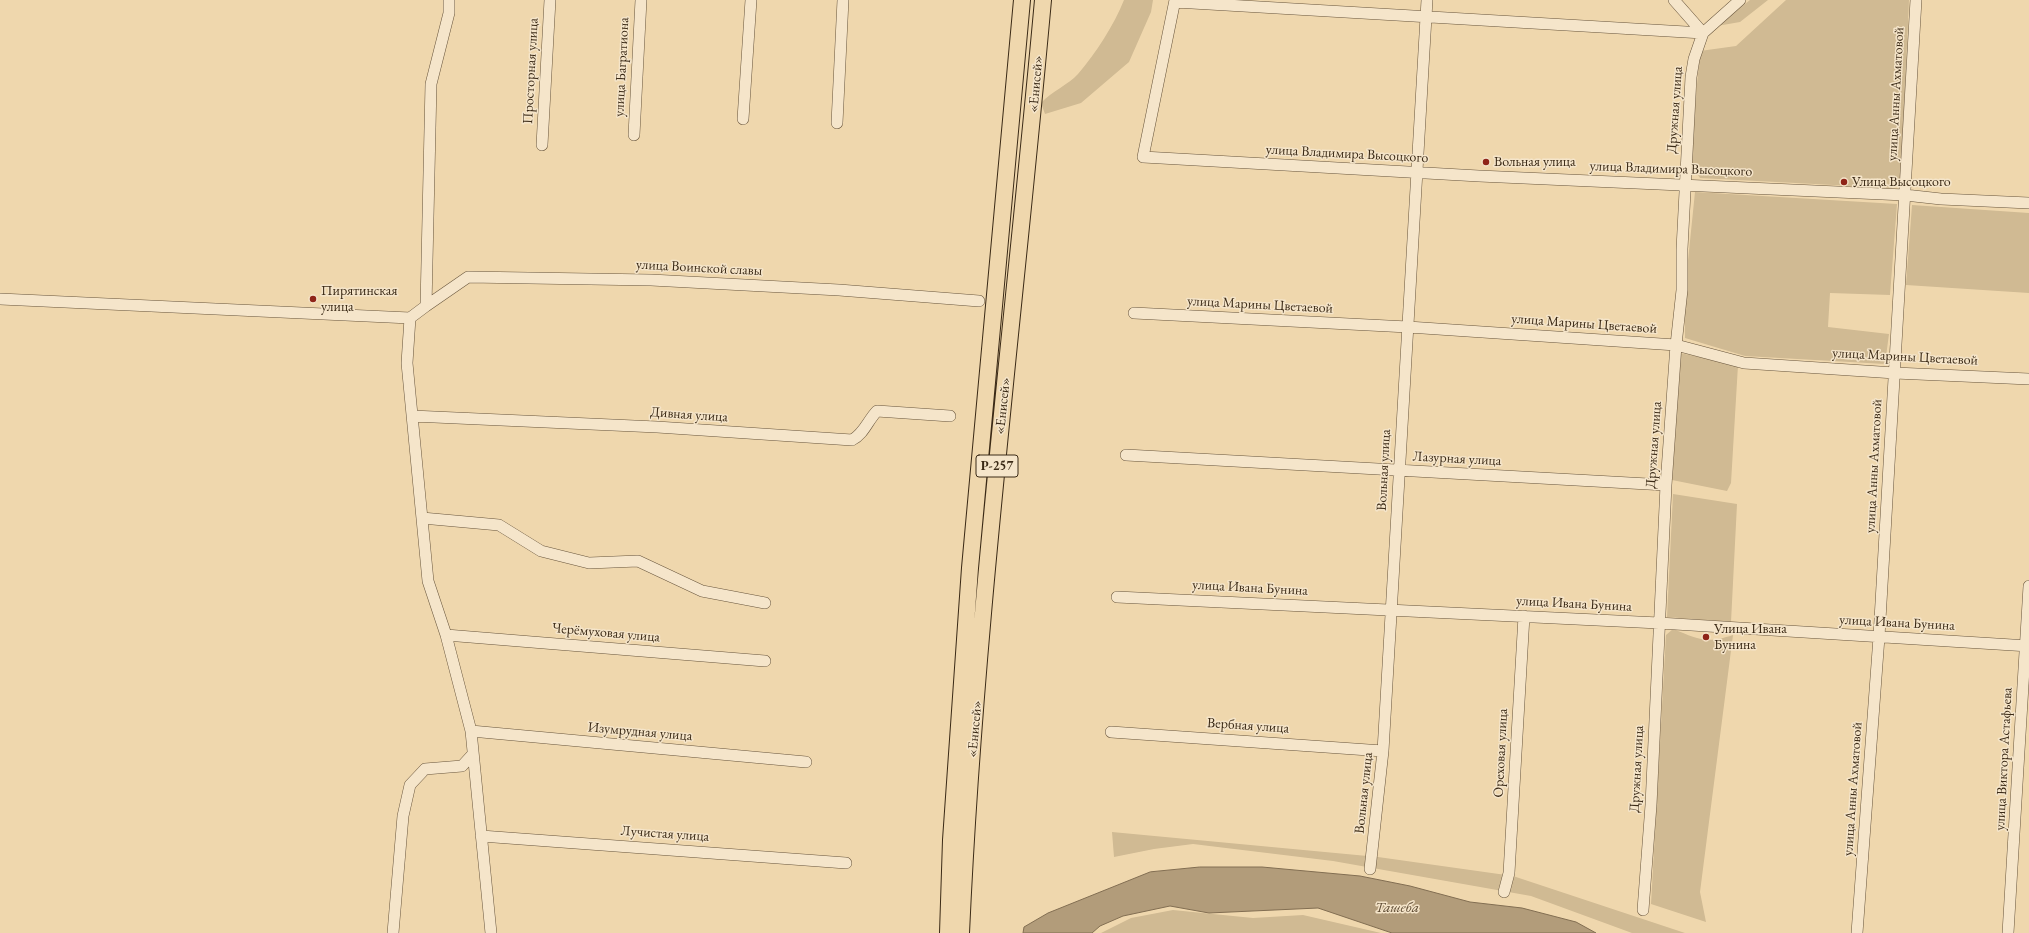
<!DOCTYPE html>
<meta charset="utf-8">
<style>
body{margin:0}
canvas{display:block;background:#efd7ad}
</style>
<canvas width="2029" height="933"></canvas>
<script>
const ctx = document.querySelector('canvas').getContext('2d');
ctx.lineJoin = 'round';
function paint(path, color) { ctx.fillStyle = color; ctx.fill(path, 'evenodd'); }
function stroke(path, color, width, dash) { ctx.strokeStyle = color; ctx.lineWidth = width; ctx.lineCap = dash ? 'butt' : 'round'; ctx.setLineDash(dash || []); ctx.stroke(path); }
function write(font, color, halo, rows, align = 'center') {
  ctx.font = font + ' "EB Garamond",serif'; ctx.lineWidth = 3; ctx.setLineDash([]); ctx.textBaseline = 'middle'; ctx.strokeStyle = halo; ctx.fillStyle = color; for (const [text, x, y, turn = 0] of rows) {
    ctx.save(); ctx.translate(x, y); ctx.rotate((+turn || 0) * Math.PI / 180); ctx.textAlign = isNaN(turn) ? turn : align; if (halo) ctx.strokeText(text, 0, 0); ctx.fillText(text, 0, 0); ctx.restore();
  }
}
const green = new Path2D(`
 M 1124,0 L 1153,0 L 1151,12 L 1129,62 L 1081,103 L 1045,114 L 1041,103 C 1052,91 1068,85 1078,74 C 1096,53 1114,25 1124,0 Z
 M 1750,0 L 1768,0 L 1740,22 L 1717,26 Z
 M 1786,0 L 1909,0 L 1901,179 L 1891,188 L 1700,178 L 1690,162 L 1700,51 L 1736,46 Z
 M 1695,192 L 1897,204 L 1890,295 L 1830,293 L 1828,327 L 1889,334 L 1885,364 L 1745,356 L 1685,338 L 1685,290 Z
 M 1912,205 L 2029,213 L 2029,293 L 1906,285 Z
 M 1680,353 L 1738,365 L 1731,483 L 1727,491 L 1672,480 Z
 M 1673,494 L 1737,504 L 1731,622 L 1667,617 Z
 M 1673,629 C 1698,639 1706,644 1733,635 L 1700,892 L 1706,922 L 1651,904 L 1666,635 Z
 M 1112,832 L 1378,857 L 1513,876 L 1685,933 L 1632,933 L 1531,896 L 1333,861 L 1193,844 L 1154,849 L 1114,857 Z
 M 1173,910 L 1253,918 L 1303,915 L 1381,933 L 1101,933 L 1131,918 Z`);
const water = new Path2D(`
 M 1200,867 L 1262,867 L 1360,876 L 1410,886 L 1470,902 L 1522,908 L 1576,922 L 1596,933 L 1392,933 L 1318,908 L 1209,913 L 1170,906 L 1123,916 L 1100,926 L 1092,933 L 1023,933 L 1024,927 L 1048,913 L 1150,872 Z`);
const minor = new Path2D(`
 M 449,0 L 449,13 L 431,84 L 426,306 L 410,318 L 407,363 L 428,581 L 446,635 L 471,731 L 491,933
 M 1175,0 L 1143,157 L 1479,176 L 1905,195 L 1941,199 L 2029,203
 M 1674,0 L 1703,33
 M 1175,2 L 1703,33
 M 743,119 L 751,0
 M 837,123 L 843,0
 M 634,135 L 641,0
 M 542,145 L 550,0
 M 0,299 L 410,318
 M 426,306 L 468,277 L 651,280 L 839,290 L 979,301
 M 1134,313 L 1408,327 L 1676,345 L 1744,363 L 1895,373 L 2029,379
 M 412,416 L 657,427 L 852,440 C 864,434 868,420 877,411 L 950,416
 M 1126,455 L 1666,485
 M 422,518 L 499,525 L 541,551 L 589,563 L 638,561 L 702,591 L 765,603
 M 1117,597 L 1659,623 L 2029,646
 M 446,635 L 765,661
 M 471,731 L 806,762
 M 1111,732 L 1383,751
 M 481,836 L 846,863
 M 1370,869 L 1383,751 L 1427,0
 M 1504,892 L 1509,873 L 1524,616
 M 1643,910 L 1651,805 L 1666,485 L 1676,345 L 1682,290 L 1682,249 L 1691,77 L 1694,59 L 1703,33 L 1740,0
 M 393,933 L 403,816 L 410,785 L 425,769 L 462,766 L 473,754
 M 1857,933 L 1879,637 L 1916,0
 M 2008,933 L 2029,586`);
const highway = new Path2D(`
 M 948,933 L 951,840 L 970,568 L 1022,0
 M 961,933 C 975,621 1015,311 1043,0`);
const markers = [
 [1486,162,4,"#8f2418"],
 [1844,182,4,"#8f2418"],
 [313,299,4,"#8f2418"],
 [1706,637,4,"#8f2418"]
];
const shields = [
 [997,466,42]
];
const shieldNames = [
 ["Р-257",997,466]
];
const streetNames = [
 ["улица Багратиона",622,67,-87],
 ["Просторная улица",531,71,-87],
 ["«Енисей»",1036,84,-85],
 ["улица Анны Ахматовой",1896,94,-87],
 ["Дружная улица",1675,110,-86],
 ["улица Владимира Высоцкого",1347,154,3],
 ["улица Владимира Высоцкого",1671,169,2],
 ["улица Воинской славы",699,268,3],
 ["улица Марины Цветаевой",1260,305,3],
 ["улица Марины Цветаевой",1584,324,4],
 ["улица Марины Цветаевой",1905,357,3],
 ["«Енисей»",1003,406,-84],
 ["Дивная улица",689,415,4],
 ["Дружная улица",1654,445,-86],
 ["Лазурная улица",1457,459,3],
 ["улица Анны Ахматовой",1874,466,-87],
 ["Вольная улица",1384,470,-87],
 ["улица Ивана Бунина",1250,588,3],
 ["улица Ивана Бунина",1574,604,3],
 ["улица Ивана Бунина",1897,623,3],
 ["Черёмуховая улица",606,633,5],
 ["Вербная улица",1248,726,4],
 ["«Енисей»",975,729,-85],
 ["Изумрудная улица",640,732,5],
 ["Ореховая улица",1501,753,-87],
 ["улица Виктора Астафьева",2004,759,-87],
 ["Дружная улица",1637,769,-87],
 ["улица Анны Ахматовой",1853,789,-86],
 ["Вольная улица",1364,793,-84],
 ["Лучистая улица",665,834,4]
];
const poiNames = [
 ["Вольная улица",1494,162],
 ["Улица Высоцкого",1852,182],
 ["Пирятинская",321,291],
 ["улица",321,307],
 ["Улица Ивана",1714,629],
 ["Бунина",1714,645]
];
const waterNames = [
 ["Ташеба",1397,908]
];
paint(green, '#d0ba93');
paint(water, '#b29c7a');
stroke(water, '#826e52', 1);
stroke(minor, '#68553c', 12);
stroke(highway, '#3b2a16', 18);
stroke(minor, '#f5e5ca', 11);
stroke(highway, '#efd7ad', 16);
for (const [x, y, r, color] of markers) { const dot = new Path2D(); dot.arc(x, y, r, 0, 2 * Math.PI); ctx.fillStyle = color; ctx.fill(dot); stroke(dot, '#f5e5ca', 1.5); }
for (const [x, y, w] of shields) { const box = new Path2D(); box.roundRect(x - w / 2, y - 11, w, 22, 3); ctx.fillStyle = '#f5e5ca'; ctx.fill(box); stroke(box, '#3b2a16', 1); }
write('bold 13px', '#3b2a16', null, shieldNames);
write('14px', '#3b2a16', '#f5e5ca', streetNames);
write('14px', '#3b2a16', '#f5e5ca', poiNames, 'left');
write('italic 15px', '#5f4c34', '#f5e5ca', waterNames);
</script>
